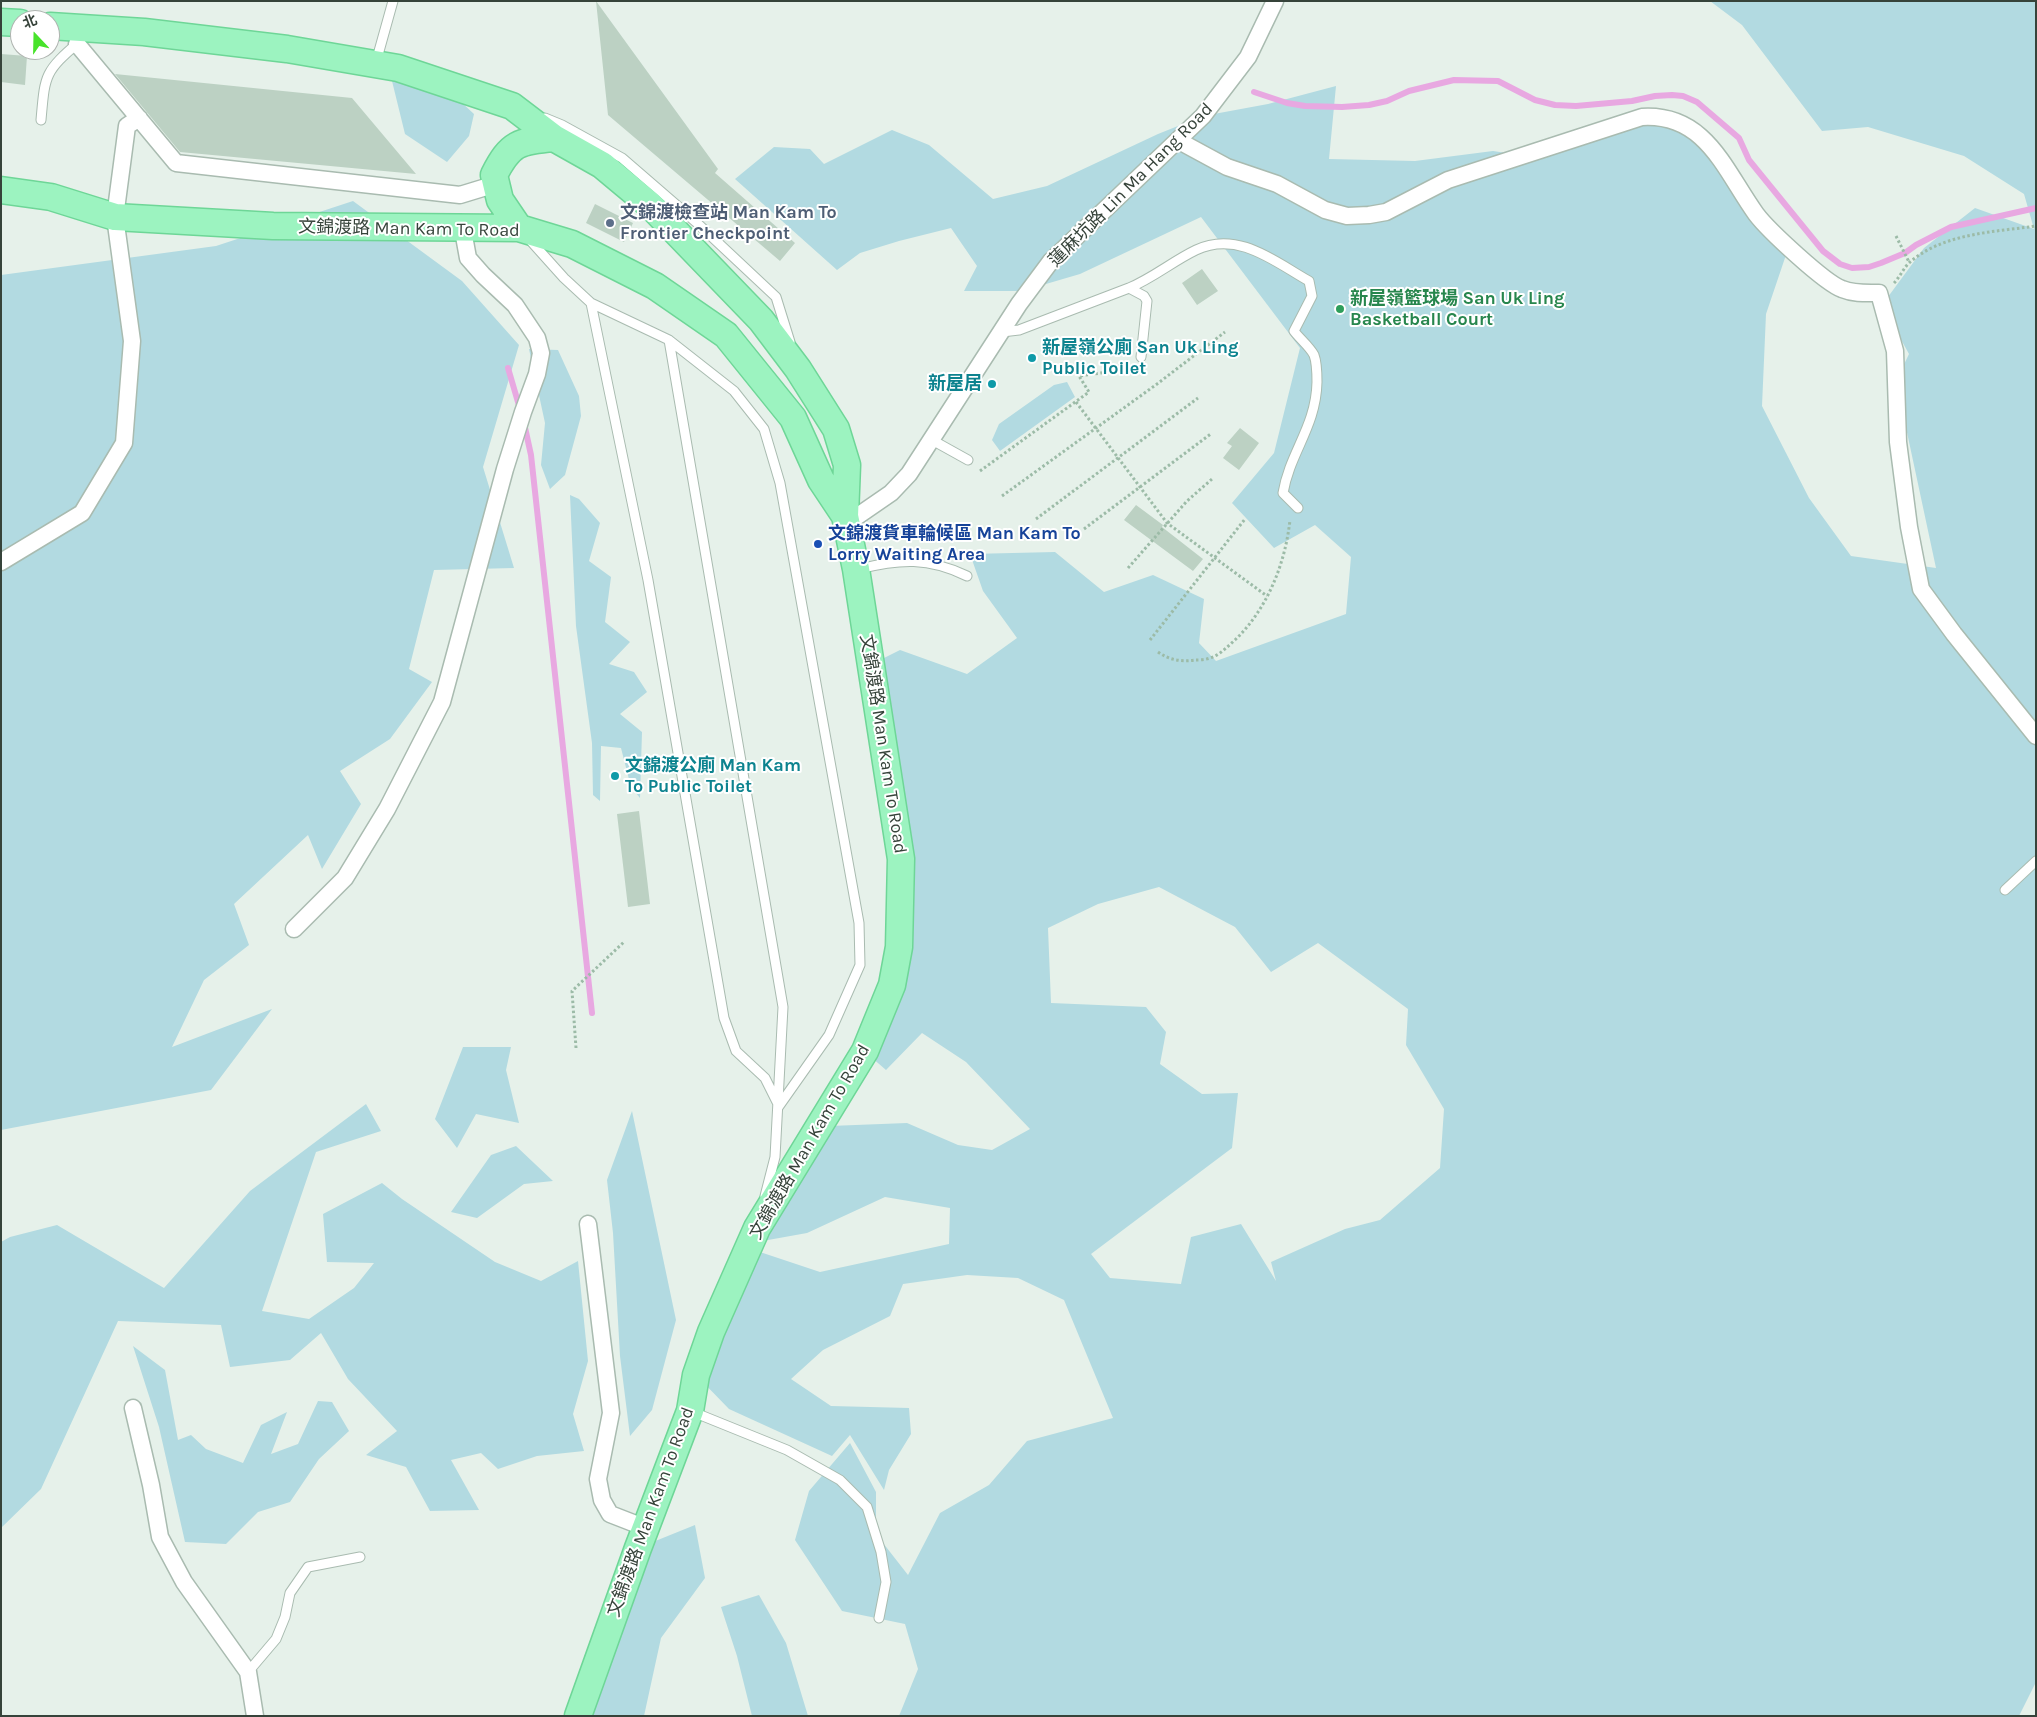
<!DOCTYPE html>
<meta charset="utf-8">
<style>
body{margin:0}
#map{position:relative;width:2037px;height:1717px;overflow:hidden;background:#e6f1ea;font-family:Karla,"Noto Sans SC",sans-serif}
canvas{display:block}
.frame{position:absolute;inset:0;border:2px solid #36433a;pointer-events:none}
.north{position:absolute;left:10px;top:10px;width:50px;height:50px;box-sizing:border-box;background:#fff;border:1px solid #afb4b0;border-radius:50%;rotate:339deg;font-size:14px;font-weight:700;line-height:20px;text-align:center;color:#36433a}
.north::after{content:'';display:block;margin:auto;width:18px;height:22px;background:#48e32b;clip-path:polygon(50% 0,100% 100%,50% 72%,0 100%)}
</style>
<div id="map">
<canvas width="2037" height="1717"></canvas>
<div class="frame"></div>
<div class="north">北</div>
</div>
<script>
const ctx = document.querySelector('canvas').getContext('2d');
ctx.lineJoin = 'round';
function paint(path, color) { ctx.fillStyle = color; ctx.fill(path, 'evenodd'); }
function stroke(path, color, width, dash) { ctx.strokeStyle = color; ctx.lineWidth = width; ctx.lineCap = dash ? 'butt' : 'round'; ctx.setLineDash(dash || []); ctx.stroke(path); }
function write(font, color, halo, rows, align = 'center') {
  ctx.font = font + ' Karla,"Noto Sans SC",sans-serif'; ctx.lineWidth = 4; ctx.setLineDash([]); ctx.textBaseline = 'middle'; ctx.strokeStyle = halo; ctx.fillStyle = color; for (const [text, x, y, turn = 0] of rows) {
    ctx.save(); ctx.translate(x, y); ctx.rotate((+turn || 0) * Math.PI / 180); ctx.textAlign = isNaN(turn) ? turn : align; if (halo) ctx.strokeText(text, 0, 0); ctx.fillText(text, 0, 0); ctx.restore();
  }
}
const green = new Path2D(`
 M 1710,1 L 2036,1 L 2036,1682 L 2019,1716 L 899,1716 L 918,1669 L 905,1624 L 842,1611 L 795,1540 L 809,1491 L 850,1443 L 876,1492 L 876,1534 L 908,1575 L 940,1513 L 989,1485 L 1027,1441 L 1113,1418 L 1064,1300 L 1018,1278 L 967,1275 L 903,1284 L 890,1316 L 823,1350 L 791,1379 L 831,1406 L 909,1408 L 911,1434 L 889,1470 L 884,1490 L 850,1435 L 832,1456 L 729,1409 L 696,1375 L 742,1246 L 820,1272 L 949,1244 L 950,1208 L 885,1197 L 807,1233 L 757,1242 L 830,1126 L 907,1123 L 958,1145 L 992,1150 L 1030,1129 L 966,1062 L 922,1033 L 886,1070 L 871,1057 L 910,949 L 876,662 L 900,650 L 967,674 L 1017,638 L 983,591 L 970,554 L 1055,552 L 1104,592 L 1153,575 L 1204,599 L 1199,643 L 1216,661 L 1346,614 L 1351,557 L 1315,525 L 1274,548 L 1232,503 L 1274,453 L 1300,348 L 1201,217 L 1080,274 L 1022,291 L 964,291 L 977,266 L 951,228 L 899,241 L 860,253 L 837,270 L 735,179 L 774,147 L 810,149 L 824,164 L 892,130 L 929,145 L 993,199 L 1047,186 L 1158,134 L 1203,116 L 1268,104 L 1336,86 L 1329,159 L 1415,161 L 1493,151 L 1513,154 L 1626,120 L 1684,123 L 1788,249 L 1766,314 L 1762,406 L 1809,498 L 1851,556 L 1936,568 L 1896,381 L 1909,354 L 1882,305 L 1924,248 L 1975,208 L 2034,229 L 2024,194 L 1964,156 L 1868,127 L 1822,131 L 1742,25 ZM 1159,887 L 1235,927 L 1271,972 L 1318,943 L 1408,1009 L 1406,1045 L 1444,1109 L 1440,1168 L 1380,1220 L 1345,1229 L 1271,1262 L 1276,1281 L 1241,1224 L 1191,1237 L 1181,1284 L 1110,1278 L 1091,1254 L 1232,1148 L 1238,1093 L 1202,1094 L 1160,1064 L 1166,1032 L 1146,1007 L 1051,1003 L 1048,928 L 1098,904 Z
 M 392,81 L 420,83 L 461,102 L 474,114 L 469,136 L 447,162 L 405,134 Z
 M 353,201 L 462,281 L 519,345 L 483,467 L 514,568 L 434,570 L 409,669 L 432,682 L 390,739 L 340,771 L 361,804 L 322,869 L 308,835 L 234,904 L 249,945 L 204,980 L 172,1047 L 272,1009 L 211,1090 L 1,1130 L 1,275 L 216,246 Z
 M 529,349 L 558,350 L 579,396 L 581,416 L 565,475 L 550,489 L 541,465 L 545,423 Z
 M 1067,382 L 1075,397 L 1000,451 L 992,440 L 999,424 L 1054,385 Z
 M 570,495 L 579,499 L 600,523 L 589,561 L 611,577 L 605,622 L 630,642 L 609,664 L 634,672 L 647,692 L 620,714 L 642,732 L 640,798 L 631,787 L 621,748 L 601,746 L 600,801 L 593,795 L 592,743 L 576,626 Z
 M 463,1047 L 511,1047 L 506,1070 L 519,1123 L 476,1114 L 457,1148 L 435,1119 Z
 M 366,1104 L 381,1131 L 316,1152 L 262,1311 L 309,1319 L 354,1288 L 374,1263 L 327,1262 L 323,1214 L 382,1183 L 402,1199 L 495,1262 L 541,1281 L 578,1261 L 588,1361 L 573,1414 L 584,1451 L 537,1456 L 498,1469 L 481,1453 L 451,1460 L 479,1510 L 430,1511 L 406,1467 L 366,1455 L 397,1431 L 348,1379 L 321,1333 L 290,1360 L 230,1367 L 221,1325 L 118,1321 L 41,1489 L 1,1528 L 1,1242 L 10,1237 L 57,1225 L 164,1288 L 250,1191 Z
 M 632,1111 L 676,1320 L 652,1410 L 630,1436 L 620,1356 L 613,1233 L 607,1180 Z
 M 516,1146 L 553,1181 L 524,1184 L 477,1218 L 451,1212 L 491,1155 Z
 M 133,1346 L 165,1370 L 178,1440 L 191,1435 L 206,1449 L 243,1463 L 261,1425 L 287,1412 L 271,1454 L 298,1444 L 318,1401 L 332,1402 L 349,1431 L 319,1459 L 290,1502 L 258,1512 L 226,1544 L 185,1542 L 159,1427 Z
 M 695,1525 L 705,1578 L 661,1638 L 644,1716 L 579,1716 L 638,1548 Z
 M 759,1595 L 786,1643 L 808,1716 L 752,1716 L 737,1656 L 721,1607 Z`);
const stream = new Path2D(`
 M 1254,92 L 1287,103 L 1305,106 L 1342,107 L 1369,105 L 1387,101 L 1409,91 L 1454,80 L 1498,81 L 1535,100 L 1555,105 L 1576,106 L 1632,101 L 1655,96 L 1672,95 L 1683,96 L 1697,102 L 1739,138 L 1749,160 L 1823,251 L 1840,264 L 1852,268 L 1869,267 L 1881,263 L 1905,253 L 1916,245 L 1951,227 L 2036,208
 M 508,368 L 520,409
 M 524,423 L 531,455 L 592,1013`);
const building = new Path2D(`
 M 596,1 L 718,169 L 715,173 L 795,243 L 780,261 L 608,115 Z
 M 1,54 L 27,56 L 25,85 L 1,82 Z
 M 115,74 L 352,98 L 416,174 L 180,152 Z
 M 595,204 L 633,223 L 624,242 L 586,223 Z
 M 1202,269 L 1218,291 L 1197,305 L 1182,283 Z
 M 1240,428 L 1259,443 L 1239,470 L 1223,458 L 1232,446 L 1227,443 Z
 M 1136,505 L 1163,525 L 1162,527 L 1203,559 L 1193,571 L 1124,520 Z
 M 639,811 L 650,904 L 628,907 L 617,814 Z`);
const path = new Path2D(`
 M 1896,236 L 1909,262
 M 1894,283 C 1900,277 1904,267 1910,262 C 1944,233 1994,232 2036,226
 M 1076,402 L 1167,523 L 1267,596
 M 980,471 L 1089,392 L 1079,376 L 1108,372 L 1128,361
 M 1002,496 L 1157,384 L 1225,332
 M 1036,519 L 1198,398
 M 1084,529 L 1212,433
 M 1128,568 L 1187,501 L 1212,479
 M 1150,640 L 1245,519
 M 1158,652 C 1169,660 1181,662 1195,660 C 1199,660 1205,660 1210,658 C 1220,655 1227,647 1235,640 C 1267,609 1285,565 1290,520
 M 576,1048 L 572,991 L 625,941`);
const service = new Path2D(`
 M 376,62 L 393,1
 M 545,118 L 562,125 L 622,158 L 696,222 L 776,297 L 790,342
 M 41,120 C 45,75 44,72 79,42
 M 529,239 L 564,278 L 591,303 L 669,340 L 734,391 L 764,429 L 780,483 L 859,923 L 860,965 L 829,1035 L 779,1106
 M 1129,288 L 1144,296 L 1147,301 L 1141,357
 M 591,303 L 648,580 L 724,1018 L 736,1051 L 765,1078 L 779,1106
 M 1002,332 L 1019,330 L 1129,288 C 1153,278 1173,261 1196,250 C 1238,230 1275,262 1309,281 L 1312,296 L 1294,331 C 1299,338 1310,347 1314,355 C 1317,363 1317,373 1317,382 C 1316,427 1290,452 1283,493 L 1298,508
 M 669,340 L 783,1007 L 775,1157 L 765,1196
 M 932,440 L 968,460
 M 859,569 C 900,559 928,557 967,576
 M 2005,890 L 2036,861
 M 693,1412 L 787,1450 L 840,1480 L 867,1507 L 881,1552 L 886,1582 L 879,1618
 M 248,1672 L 276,1639 L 285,1617 L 290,1593 L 308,1567 L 360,1557`);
const minor = new Path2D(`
 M 77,44 L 176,163 L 460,195 L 496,184
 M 1179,141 L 1227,167 L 1277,184 L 1325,210 L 1347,216 L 1369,215 L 1386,212 L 1448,180 L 1642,117 C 1706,113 1725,171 1756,214 C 1768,230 1825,283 1842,289 C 1854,294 1867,293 1879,293 L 1895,351 L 1898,442 L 1909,527 L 1921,589 L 1954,634 L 2036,736
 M 846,524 L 891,493 L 909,474 L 1019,304 L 1051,261 L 1203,116 L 1248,57 L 1275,1
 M 1,562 L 82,513 L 124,443 L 132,341 L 115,217 L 127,126 L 139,118
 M 294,929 L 345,878 L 387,809 L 442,702 L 505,469 L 523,412 L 537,374 L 541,353 L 537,338 L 515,305 L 483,275 L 468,258 L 464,236 L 474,227
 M 588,1224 L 611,1413 L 598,1479 L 602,1500 L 610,1514 L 646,1528
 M 133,1408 L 151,1485 L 160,1537 L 184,1582 L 248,1672 L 255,1716`);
const primary = new Path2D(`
 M 1,22 L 20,23
 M 50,26 L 144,32 L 287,49 L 398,68 L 512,106 L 554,138 L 602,165 L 650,205 L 761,320 L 798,369 L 836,429 L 847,465 L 845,516 L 856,569 L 901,859 L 899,947 L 892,985 L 865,1051 L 757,1228 L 711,1332 L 696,1375 L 690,1411 L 638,1548 L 578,1716
 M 1,190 L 51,197 L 115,217 L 273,226 L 519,228 L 572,244 L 655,286 L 726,335 L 793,418 L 821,480 L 845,516
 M 519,228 L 500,200 L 494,175 C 510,143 519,141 554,138`);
const markers = [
 [610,223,5,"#5c6f8a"],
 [1340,309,5,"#2e9e5b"],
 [1032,358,5,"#0f9aa8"],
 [992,384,5,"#0f9aa8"],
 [818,544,5,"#1a4fb4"],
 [615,776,5,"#0f9aa8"]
];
const streetNames = [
 ["蓮麻坑路 Lin Ma Hang Road",1131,185,-45],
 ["文錦渡路 Man Kam To Road",409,229,1],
 ["文錦渡路 Man Kam To Road",883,744,81],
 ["文錦渡路 Man Kam To Road",810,1142,-60],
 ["文錦渡路 Man Kam To Road",651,1512,-70]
];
const serviceNames = [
 ["文錦渡檢查站 Man Kam To",620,213],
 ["Frontier Checkpoint",620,234]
];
const leisureNames = [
 ["新屋嶺籃球場 San Uk Ling",1350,299],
 ["Basketball Court",1350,320]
];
const cultureNames = [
 ["新屋嶺公廁 San Uk Ling",1042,348],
 ["Public Toilet",1042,369],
 ["新屋居",982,384,"right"],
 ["文錦渡公廁 Man Kam",625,766],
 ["To Public Toilet",625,787]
];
const transitNames = [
 ["文錦渡貨車輪候區 Man Kam To",828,534],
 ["Lorry Waiting Area",828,555]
];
paint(green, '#b2dae1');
stroke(stream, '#e8a8e1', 6);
paint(building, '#bcd1c3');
stroke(service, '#a9bbb0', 11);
stroke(minor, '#a9bbb0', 19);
stroke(primary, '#6ed697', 29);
stroke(path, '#9cbba7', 3, [2.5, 2.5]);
stroke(service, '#fff', 9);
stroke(minor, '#fff', 16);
stroke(primary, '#9cf3c0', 26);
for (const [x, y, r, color] of markers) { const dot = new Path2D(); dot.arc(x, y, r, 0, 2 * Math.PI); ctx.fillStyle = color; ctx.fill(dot); stroke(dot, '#fff', 2); }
write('18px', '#36433a', '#fff', streetNames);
write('bold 18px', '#4e5e75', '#fff', serviceNames, 'left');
write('bold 18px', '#27864d', '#fff', leisureNames, 'left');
write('bold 18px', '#0d838f', '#fff', cultureNames, 'left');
write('bold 18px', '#164399', '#fff', transitNames, 'left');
</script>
